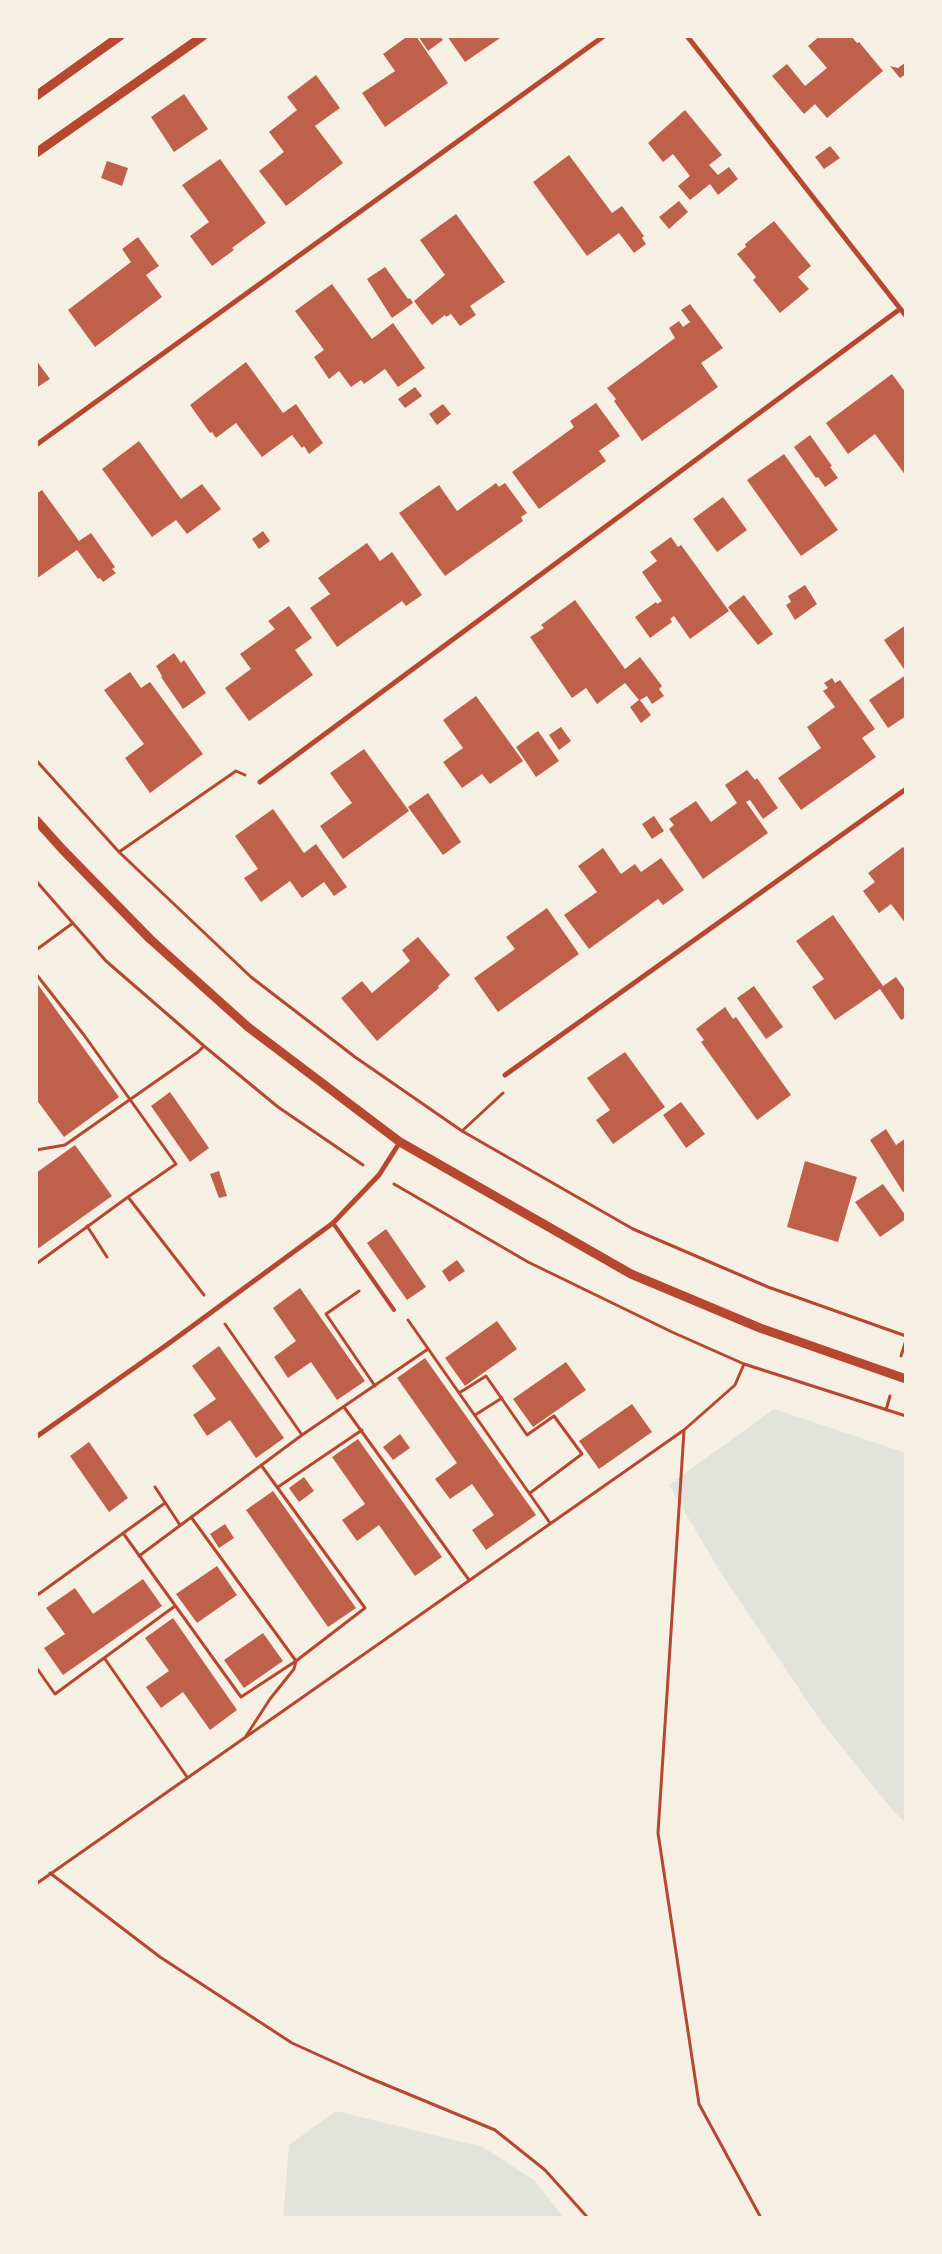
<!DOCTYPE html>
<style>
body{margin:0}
#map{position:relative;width:942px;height:2254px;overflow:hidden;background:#f6efe4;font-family:"Varela Round",sans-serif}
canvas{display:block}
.frame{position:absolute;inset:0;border:38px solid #f6efe4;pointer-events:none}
</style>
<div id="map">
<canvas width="942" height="2254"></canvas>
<div class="frame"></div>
</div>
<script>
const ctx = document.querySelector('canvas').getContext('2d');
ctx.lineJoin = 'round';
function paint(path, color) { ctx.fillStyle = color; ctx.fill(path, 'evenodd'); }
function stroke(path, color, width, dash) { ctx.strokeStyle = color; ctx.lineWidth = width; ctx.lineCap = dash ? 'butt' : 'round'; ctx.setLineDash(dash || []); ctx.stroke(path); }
const green = new Path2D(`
 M 774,1409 L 906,1453 L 906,1823 L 894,1812 L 820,1720 L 719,1570 L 669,1485 Z
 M 336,2111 L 483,2147 L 535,2181 L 564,2218 L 283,2218 L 289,2145 Z`);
const building = new Path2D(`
 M 408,36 L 416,36 L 448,83 L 385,127 L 362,93 L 395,71 L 383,54 Z
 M 418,36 L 440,36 L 443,40 L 428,51 Z
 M 447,36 L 503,36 L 465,62 Z
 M 820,36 L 851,36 L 857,43 L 859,42 L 883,71 L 827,118 L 815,104 L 804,114 L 772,76 L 787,64 L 805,86 L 827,68 L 808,46 Z
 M 906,62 L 906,74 L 900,78 L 890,66 L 898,68 Z
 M 316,75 L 340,108 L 315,126 L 343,163 L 286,206 L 259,171 L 284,152 L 269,132 L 297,110 L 287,97 Z
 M 184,94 L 208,129 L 174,152 L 151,117 Z
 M 685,110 L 722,155 L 709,165 L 718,175 L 729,167 L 738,179 L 718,195 L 710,184 L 690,200 L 678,186 L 690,176 L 673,154 L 663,162 L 648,143 Z
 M 830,146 L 840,158 L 824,169 L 815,157 Z
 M 569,155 L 612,213 L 622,206 L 644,236 L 642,238 L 646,244 L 634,253 L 619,233 L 587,256 L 533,182 Z
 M 220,159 L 266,223 L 232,248 L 234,250 L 212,266 L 190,236 L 209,222 L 182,185 Z
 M 107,161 L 128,168 L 122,186 L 101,178 Z
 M 679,201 L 688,212 L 669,229 L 659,217 Z
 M 456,214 L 505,282 L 470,306 L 476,315 L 460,326 L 451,314 L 446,317 L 445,315 L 432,325 L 414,301 L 445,275 L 420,240 Z
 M 774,221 L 811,266 L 798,277 L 809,289 L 780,313 L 753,280 L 756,277 L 737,254 L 746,247 L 745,244 Z
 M 138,237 L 159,266 L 146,275 L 162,297 L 95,347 L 68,310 L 131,262 L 122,249 Z
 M 385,267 L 408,299 L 410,298 L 413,303 L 392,318 L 367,279 Z
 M 332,284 L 372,339 L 393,323 L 425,368 L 398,387 L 385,369 L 364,384 L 361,380 L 351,387 L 339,371 L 329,379 L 314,357 L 324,350 L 295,311 Z
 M 690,304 L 723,348 L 701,363 L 718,387 L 642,441 L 614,401 L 616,399 L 607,388 L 675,338 L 669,328 L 679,321 L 683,327 L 690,322 L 681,310 Z
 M 36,360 L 50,379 L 36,388 Z
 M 246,362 L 283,413 L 296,404 L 323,443 L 309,454 L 304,446 L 302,448 L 292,435 L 262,457 L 236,423 L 216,438 L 212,432 L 210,433 L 190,405 Z
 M 892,374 L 906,393 L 906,476 L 875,434 L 848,454 L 826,423 Z
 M 415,387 L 422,396 L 405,408 L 398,399 Z
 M 596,403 L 620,436 L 599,451 L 606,461 L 539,509 L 512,472 L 574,427 L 570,421 Z
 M 443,404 L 451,414 L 437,425 L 429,414 Z
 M 810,435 L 832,466 L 830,467 L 838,478 L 825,487 L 818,477 L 816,478 L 794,447 Z
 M 139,441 L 181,499 L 202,484 L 221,509 L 187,534 L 176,520 L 152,537 L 102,469 Z
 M 784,454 L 838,530 L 801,556 L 747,480 Z
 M 496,483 L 499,487 L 505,483 L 527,513 L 521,517 L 523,521 L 445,576 L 399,513 L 439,485 L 457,511 Z
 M 42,490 L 79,541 L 91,533 L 115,567 L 112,569 L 116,573 L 103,582 L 100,578 L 98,579 L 77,550 L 36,579 L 36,494 Z
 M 723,497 L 747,530 L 717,552 L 693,519 Z
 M 263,531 L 270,541 L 259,549 L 252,539 Z
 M 671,537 L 678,547 L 681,545 L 729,611 L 690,639 L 674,616 L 670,619 L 672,622 L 650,638 L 635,617 L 656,602 L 657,604 L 662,601 L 642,572 L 657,561 L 650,552 Z
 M 367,543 L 380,561 L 392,552 L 422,595 L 406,606 L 402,601 L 337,647 L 310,608 L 330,594 L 318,578 Z
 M 805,585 L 817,604 L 795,620 L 786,605 L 791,602 L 788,596 Z
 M 744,595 L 773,634 L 758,645 L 728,607 Z
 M 575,600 L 625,669 L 640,657 L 662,686 L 659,689 L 664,696 L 652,704 L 647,696 L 640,700 L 651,715 L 641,723 L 630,707 L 639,700 L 625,683 L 597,704 L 586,688 L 572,698 L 530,637 L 544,628 L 541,625 Z
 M 289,606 L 312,638 L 295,650 L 313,675 L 249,721 L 225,688 L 251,669 L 240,654 L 275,629 L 268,621 Z
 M 906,625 L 906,672 L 884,640 Z
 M 174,653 L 181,663 L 184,660 L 206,693 L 183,709 L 161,677 L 162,676 L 156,666 Z
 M 130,672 L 141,688 L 150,682 L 203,754 L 150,793 L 125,758 L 144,744 L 104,690 Z
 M 906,675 L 906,716 L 888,728 L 869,700 Z
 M 832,678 L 835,683 L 840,680 L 875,729 L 862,738 L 876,757 L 801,810 L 778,778 L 821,748 L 807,727 L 835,707 L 823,691 L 828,688 L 824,683 Z
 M 476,696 L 523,761 L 490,784 L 482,774 L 462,788 L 443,762 L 463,748 L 443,720 Z
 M 561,727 L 571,741 L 559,750 L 549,735 Z
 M 538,731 L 559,761 L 536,777 L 516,747 Z
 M 364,749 L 409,811 L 343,859 L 320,826 L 352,803 L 330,773 Z
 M 747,770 L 755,780 L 757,778 L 778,808 L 763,819 L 750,800 L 746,802 L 768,833 L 703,879 L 669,829 L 674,825 L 669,819 L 696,801 L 711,822 L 737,803 L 725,785 Z
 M 428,793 L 461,842 L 443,855 L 408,807 Z
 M 273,809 L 304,853 L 316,844 L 347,887 L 334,896 L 324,882 L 302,898 L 290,881 L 261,902 L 244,878 L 258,869 L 235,836 Z
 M 654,816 L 664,831 L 652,839 L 642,824 Z
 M 903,847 L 906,851 L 906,924 L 891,904 L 879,913 L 863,891 L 875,882 L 868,873 Z
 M 603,848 L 621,874 L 635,864 L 641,872 L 661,858 L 684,890 L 663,905 L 658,899 L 589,949 L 564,915 L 597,892 L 578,866 Z
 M 547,908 L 579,954 L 498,1012 L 474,978 L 515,949 L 506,937 Z
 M 833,915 L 883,986 L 896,977 L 906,991 L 906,1017 L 901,1020 L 880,989 L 835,1020 L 812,987 L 824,979 L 796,941 Z
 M 418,937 L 450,975 L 438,986 L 439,988 L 377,1041 L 341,998 L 362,981 L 372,993 L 410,961 L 402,950 Z
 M 36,982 L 119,1097 L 64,1137 L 36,1099 Z
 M 754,986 L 783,1027 L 766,1039 L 737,998 Z
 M 725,1007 L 733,1019 L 736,1017 L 791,1095 L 757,1120 L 701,1042 L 704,1040 L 696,1029 Z
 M 625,1052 L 665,1107 L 613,1144 L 596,1120 L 610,1110 L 587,1078 Z
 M 170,1092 L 209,1148 L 190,1162 L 151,1106 Z
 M 681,1102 L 705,1134 L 686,1148 L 663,1115 Z
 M 886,1129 L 896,1145 L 906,1138 L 906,1191 L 903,1192 L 870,1140 Z
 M 75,1145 L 112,1196 L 36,1250 L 36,1173 Z
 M 805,1161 L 857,1177 L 838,1242 L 787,1227 Z
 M 219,1171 L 227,1196 L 219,1198 L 210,1174 Z
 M 883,1184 L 906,1216 L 906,1219 L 880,1237 L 855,1202 Z
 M 386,1229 L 426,1287 L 407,1300 L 367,1243 Z
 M 457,1260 L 465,1271 L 449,1282 L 442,1271 Z
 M 300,1288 L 365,1381 L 337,1400 L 311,1362 L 288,1378 L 274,1357 L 296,1341 L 273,1308 Z
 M 497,1321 L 517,1349 L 465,1386 L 445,1358 Z
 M 219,1346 L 284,1438 L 256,1458 L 230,1420 L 207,1436 L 193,1415 L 216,1399 L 192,1366 Z
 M 425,1358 L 536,1515 L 486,1550 L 472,1530 L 494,1515 L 472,1484 L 450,1499 L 435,1479 L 457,1463 L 397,1378 Z
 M 566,1362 L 586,1390 L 533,1427 L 513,1399 Z
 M 632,1404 L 652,1432 L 599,1469 L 579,1441 Z
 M 400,1434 L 410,1448 L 393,1460 L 383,1447 Z
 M 358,1439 L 442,1557 L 415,1576 L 379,1525 L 357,1541 L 342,1520 L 365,1504 L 332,1457 Z
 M 89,1442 L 128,1498 L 109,1512 L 70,1456 Z
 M 304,1477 L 314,1491 L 299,1502 L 289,1488 Z
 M 273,1491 L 356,1608 L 328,1627 L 246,1510 Z
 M 225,1524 L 234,1538 L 219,1548 L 210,1534 Z
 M 217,1566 L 237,1595 L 197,1623 L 176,1594 Z
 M 143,1579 L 162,1606 L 63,1675 L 44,1648 L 65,1634 L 46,1608 L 75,1588 L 93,1614 Z
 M 173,1618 L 237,1710 L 210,1730 L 183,1692 L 161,1708 L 146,1687 L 169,1671 L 145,1638 Z
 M 263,1633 L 283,1661 L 244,1688 L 224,1660 Z`);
const path = new Path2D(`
 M 36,760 L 119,852 L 251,977 L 355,1057 L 462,1131 L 633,1229 L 768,1287 L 906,1336
 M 119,852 L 236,771 L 245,775
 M 36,881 L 106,961 L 204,1046 L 278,1107 L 363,1165
 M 36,950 L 73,923
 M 36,974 L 84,1035 L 176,1164 L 128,1197 L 36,1264
 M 462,1131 L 503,1093
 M 36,1150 L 65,1145 L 198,1052 L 204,1046
 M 394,1184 L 528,1262 L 672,1332 L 744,1364 L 906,1416
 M 128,1197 L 204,1295
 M 87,1226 L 107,1257
 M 359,1291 L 326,1314 L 375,1386
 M 408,1320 L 550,1523
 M 225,1324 L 302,1435
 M 901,1356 L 906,1340
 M 459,1393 L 486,1376 L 527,1435 L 554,1416 L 582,1454 L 530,1493
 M 344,1407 L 469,1580
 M 886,1410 L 890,1396
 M 475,1415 L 502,1398
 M 684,1431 L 658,1833 L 699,2104 L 761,2218
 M 155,1487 L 180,1525
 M 278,1487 L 362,1430
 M 191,1517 L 296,1661 L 294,1669 L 270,1699 L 246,1736
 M 123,1533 L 241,1697 L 296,1661 L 365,1608 L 261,1465
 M 139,1556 L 302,1435 L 428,1349
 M 36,1596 L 165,1503
 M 105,1659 L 187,1777
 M 36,1667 L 55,1694 L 175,1606
 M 50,1873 L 160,1957 L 292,2043 L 367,2077 L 495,2130 L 545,2170 L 588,2218
 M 36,1884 L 684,1430 L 735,1385 L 744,1364`);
const service = new Path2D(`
 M 333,1223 L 394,1310`);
const minor = new Path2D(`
 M 687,36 L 906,316
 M 36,445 L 604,36
 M 260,782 L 900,309
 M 505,1075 L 906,789
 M 36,1437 L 168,1344 L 333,1223 L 379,1175 L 400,1142`);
const tertiary = new Path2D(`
 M 36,96 L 120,36
 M 36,153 L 203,36
 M 36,820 L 63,850 L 150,939 L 248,1027 L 400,1142 L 631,1274 L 760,1328 L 906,1379`);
paint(green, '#e2e4dc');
paint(building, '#bf614a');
stroke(path, '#b5482f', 3);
stroke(service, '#b5482f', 4);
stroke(minor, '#b5482f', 5);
stroke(tertiary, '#b5482f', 9);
</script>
